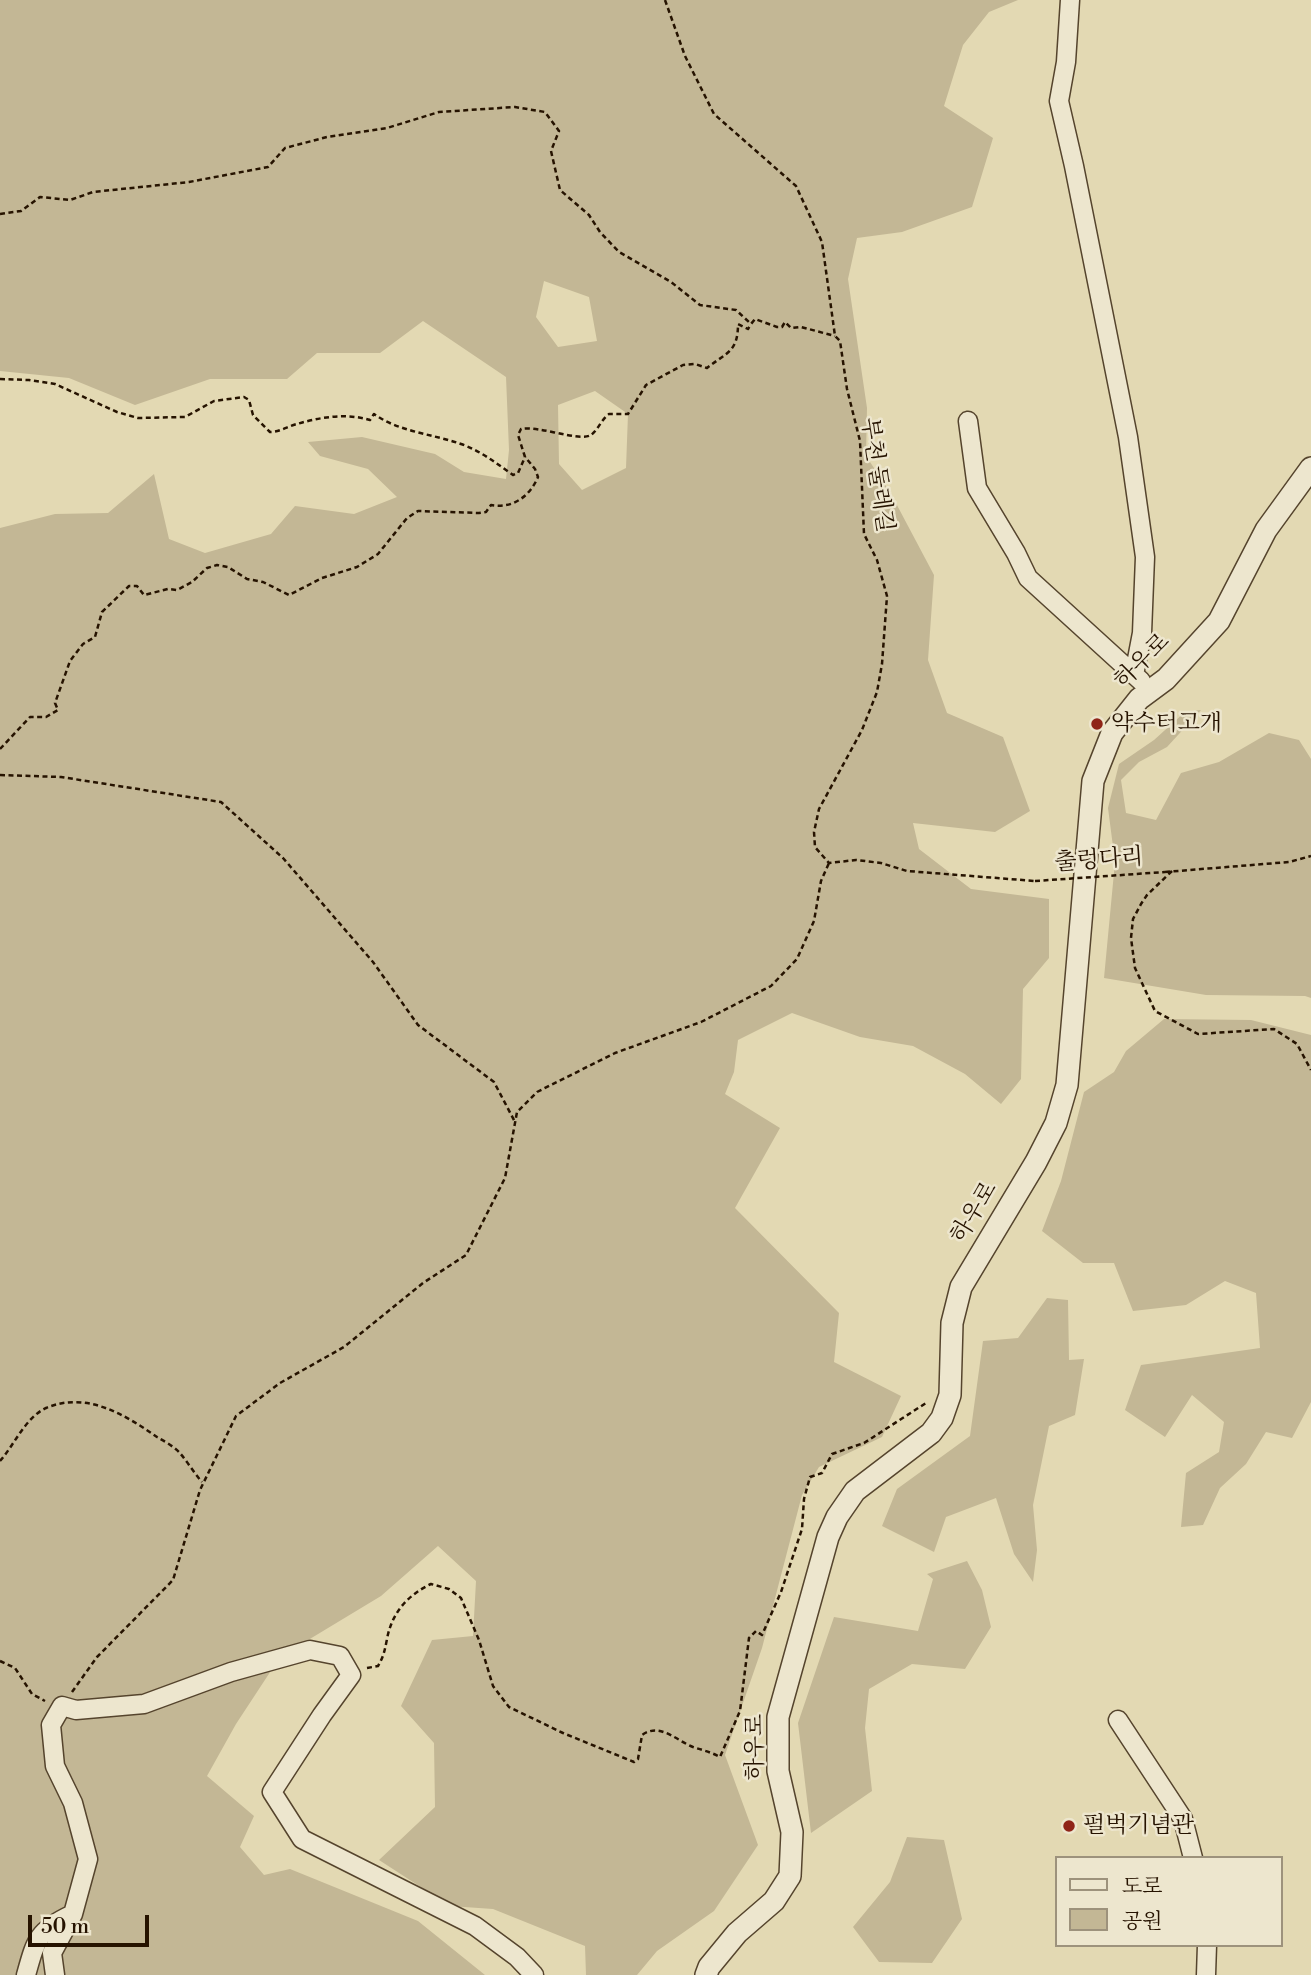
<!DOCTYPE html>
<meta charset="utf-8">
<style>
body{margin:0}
#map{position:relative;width:1311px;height:1975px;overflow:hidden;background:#e3d9b3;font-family:"Libre Bodoni","Noto Serif KR",serif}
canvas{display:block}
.legend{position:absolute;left:1055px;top:1856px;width:228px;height:91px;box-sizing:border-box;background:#ede6ce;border:2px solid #9d927c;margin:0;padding:9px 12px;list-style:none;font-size:21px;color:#261300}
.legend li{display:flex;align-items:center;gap:14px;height:35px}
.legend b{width:35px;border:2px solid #9d927c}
.scale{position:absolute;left:28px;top:1915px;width:121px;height:32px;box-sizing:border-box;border:4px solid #261300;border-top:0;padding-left:9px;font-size:21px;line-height:24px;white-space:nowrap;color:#261300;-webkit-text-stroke:5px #ede6ce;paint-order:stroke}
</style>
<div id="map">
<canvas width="1311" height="1975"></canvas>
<ul class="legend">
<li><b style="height:9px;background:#ede6ce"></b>도로</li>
<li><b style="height:19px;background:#c3b795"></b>공원</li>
</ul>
<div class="scale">50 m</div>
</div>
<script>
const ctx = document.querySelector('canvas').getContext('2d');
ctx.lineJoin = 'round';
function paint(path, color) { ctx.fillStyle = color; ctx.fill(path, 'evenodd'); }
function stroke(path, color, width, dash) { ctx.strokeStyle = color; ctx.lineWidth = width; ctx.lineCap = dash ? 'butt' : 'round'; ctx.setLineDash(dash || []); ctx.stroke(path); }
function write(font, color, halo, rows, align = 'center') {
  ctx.font = font + ' "Libre Bodoni","Noto Serif KR",serif'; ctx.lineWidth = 5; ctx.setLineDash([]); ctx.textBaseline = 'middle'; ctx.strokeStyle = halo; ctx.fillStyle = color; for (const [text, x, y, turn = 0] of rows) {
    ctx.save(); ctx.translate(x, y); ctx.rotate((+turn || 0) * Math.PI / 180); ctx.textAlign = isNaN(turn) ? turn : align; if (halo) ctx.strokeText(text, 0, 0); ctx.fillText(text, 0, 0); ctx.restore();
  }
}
const green = new Path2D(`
 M 0,0 L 1018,0 L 989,12 L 963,45 L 944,106 L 993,138 L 972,207 L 902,232 L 857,238 L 848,279 L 867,408 L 866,456 L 890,492 L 934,575 L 928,660 L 947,713 L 1003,737 L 1030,811 L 995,832 L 913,823 L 919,849 L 971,889 L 1049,899 L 1049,958 L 1023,989 L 1021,1079 L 1001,1104 L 965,1074 L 913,1046 L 860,1037 L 792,1013 L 738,1040 L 734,1072 L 725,1094 L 780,1128 L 735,1208 L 839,1313 L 834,1362 L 901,1396 L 882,1437 L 819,1467 L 802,1495 L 762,1648 L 725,1755 L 758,1845 L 714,1911 L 657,1951 L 637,1975 L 586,1975 L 585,1946 L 493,1909 L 450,1906 L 379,1860 L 435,1807 L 434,1743 L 401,1706 L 432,1640 L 473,1636 L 476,1581 L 438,1546 L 381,1596 L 280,1657 L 236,1724 L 207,1776 L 254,1816 L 240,1847 L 264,1875 L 290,1869 L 418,1921 L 485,1975 L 0,1975 L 0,528 L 55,514 L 108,513 L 154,474 L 169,539 L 205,553 L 271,534 L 295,506 L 354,514 L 397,497 L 368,469 L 320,456 L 308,442 L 362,437 L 435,454 L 464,472 L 506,479 L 509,450 L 506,377 L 423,321 L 380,353 L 317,353 L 287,379 L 210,379 L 135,405 L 69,378 L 0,371 ZM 544,281 L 589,297 L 597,341 L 558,347 L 536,317 ZM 595,391 L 628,414 L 626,468 L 582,490 L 559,464 L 558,405 Z
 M 1201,710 L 1167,747 L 1139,762 L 1121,780 L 1126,813 L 1156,820 L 1181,773 L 1219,762 L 1269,733 L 1299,740 L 1311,759 L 1311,998 L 1305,996 L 1206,995 L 1104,978 L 1115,862 L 1108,808 L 1119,764 L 1154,740 L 1185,712 Z
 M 1164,1019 L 1251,1020 L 1311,1035 L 1311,1402 L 1292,1438 L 1266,1432 L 1246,1464 L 1220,1488 L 1203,1525 L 1181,1527 L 1186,1473 L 1219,1452 L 1224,1422 L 1192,1395 L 1165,1437 L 1125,1410 L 1141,1365 L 1260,1348 L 1256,1293 L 1225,1281 L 1186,1305 L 1133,1311 L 1114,1263 L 1083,1263 L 1042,1231 L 1061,1181 L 1084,1092 L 1114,1072 L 1126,1051 Z
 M 1047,1298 L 1068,1300 L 1069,1360 L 1084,1359 L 1075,1415 L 1049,1426 L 1033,1505 L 1037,1550 L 1033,1582 L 1014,1554 L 996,1498 L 946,1517 L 934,1552 L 882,1526 L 897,1489 L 970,1436 L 983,1341 L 1018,1338 Z
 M 967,1561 L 982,1590 L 991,1627 L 965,1669 L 912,1664 L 869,1689 L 865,1728 L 872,1791 L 811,1833 L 798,1723 L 834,1617 L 918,1631 L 933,1579 L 927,1574 Z
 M 907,1837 L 944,1840 L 962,1919 L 932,1963 L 879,1962 L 853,1927 L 890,1882 Z`);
const path = new Path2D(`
 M 665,0 L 685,56 L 714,114 L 796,186 L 822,242 L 835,336 L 840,341 L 847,389 L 860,441 L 864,534 L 877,560 L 887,596 L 882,664 L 877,692 L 862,730 L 819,809 L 814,832 L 815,847 L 829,863 L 856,860 L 881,863 L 907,871 L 1035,881
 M 0,214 L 21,211 L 40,197 L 70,200 L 93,192 L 189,182 L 268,167 L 285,148 L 327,137 L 387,128 L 439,112 L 515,107 L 545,112 L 559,131 L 551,151 L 560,190 L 589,215 L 600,232 L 619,252 L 671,282 L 700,305 L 736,310 L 751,324 L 755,319 L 777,327 L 782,327 L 785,322 L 791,328 L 801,327 L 835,336
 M 0,379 L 29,380 L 55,384 L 117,412 L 138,418 L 185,417 L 214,401 L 244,397 L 249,400 L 253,415 L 270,432 C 280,432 288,426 297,424 C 320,417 347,413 370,420 L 374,414 C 399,432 433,434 461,444 C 481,451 496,463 513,475 L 518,473 L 525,457 L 518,435 L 521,429 C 537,425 580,442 591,435 C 598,430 601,420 609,414 L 628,414 L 646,385 L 683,365 L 695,364 L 707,368 C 727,352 738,352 738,324 L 748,329 L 751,324
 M 0,749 L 30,717 L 46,717 L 58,710 L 55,703 L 70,661 L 83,644 L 95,637 L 102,612 L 129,586 L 137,586 L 144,595 L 168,589 L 177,590 L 192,582 L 207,568 L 217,565 L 228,567 L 247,579 L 263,582 L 289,595 L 322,578 L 357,567 L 378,554 L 407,518 L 418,511 L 479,513 L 486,512 L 491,505 C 513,509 530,496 538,477 L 535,469 L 526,458
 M 0,775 L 61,777 L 221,802 L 283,858 L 373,962 L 418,1025 L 494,1082 L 515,1122
 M 1172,871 L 1147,895 L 1141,904 L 1133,919 L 1131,938 L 1135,968 L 1155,1011 L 1198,1034 L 1274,1029 L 1297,1044 L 1311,1070
 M 1165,872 L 1289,862 L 1311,856
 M 0,1461 C 15,1444 25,1418 46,1408 C 86,1391 124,1414 157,1437 C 164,1441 173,1446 179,1452 C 187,1461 194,1473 202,1482
 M 0,1661 L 15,1668 L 32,1694 L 45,1701
 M 367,1668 L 378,1666 C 384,1656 385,1649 387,1639 C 392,1612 408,1595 431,1584 L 449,1589 L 461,1598 L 479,1640 L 493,1686 L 509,1707 L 563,1733 L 634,1762 L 638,1759 L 642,1735 C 660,1722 677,1741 693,1747 C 702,1750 711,1752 720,1757 L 740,1711 L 749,1638 L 756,1631 L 762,1635 L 781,1592 L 802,1529 L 804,1499 L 810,1477 L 822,1473 L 832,1454 L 864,1443 L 926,1403
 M 72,1692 L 97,1657 L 173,1580 L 200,1490 L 236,1416 L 280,1383 L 344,1347 L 423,1283 L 466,1255 L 505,1178 L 517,1112 L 537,1092 L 615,1053 L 701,1022 L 771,986 L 797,959 L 814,921 L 821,881 L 829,863`);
const minor = new Path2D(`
 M 1070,0 L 1066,62 L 1059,101 L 1074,166 L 1128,437 L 1145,557 L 1142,633 L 1134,675
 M 968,421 L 977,488 L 1016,553 L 1028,578 L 1141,681
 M 1118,1720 L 1183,1819 L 1193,1858
 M 26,1975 C 36,1939 38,1930 73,1914
 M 55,1975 L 52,1953 L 73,1914 L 88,1859 L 73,1803 L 55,1766 L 51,1725 L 62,1706 L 76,1710 L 144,1704 L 231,1672 L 310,1650 L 340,1656 L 351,1675 L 322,1715 L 272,1792 L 302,1839 L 475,1926 L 517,1957 L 534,1975
 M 1206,1975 L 1207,1945`);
const tertiary = new Path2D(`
 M 706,1975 L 709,1967 L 737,1933 L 774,1901 L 790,1876 L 792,1832 L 778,1771 L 778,1717 L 828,1537 L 837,1517 L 855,1491 L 931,1433 L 942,1418 L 950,1395 L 952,1323 L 961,1287 L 1036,1162 L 1056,1123 L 1067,1085 L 1093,781 L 1112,733 L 1139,699 L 1166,679 L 1219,621 L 1266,530 L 1311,468`);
const pathBridge = new Path2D(`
 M 1035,881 L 1165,872`);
const markers = [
 [1097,724,7,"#8f2418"],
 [1069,1826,7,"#8f2418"]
];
const streetNames = [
 ["부천 둘레길",876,475,82],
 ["하우로",1143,662,-45],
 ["출렁다리",1099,861,-4],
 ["하우로",975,1213,-59],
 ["하우로",756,1747,-90]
];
const poiNames = [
 ["약수터고개",1111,724],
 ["펄벅기념관",1083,1826]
];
paint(green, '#c3b795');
stroke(minor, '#55442d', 21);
stroke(tertiary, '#55442d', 24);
stroke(path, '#261300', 2.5, [5, 3.5]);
stroke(minor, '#ede6ce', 18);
stroke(tertiary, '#ede6ce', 21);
stroke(pathBridge, '#261300', 2.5, [5, 3.5]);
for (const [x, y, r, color] of markers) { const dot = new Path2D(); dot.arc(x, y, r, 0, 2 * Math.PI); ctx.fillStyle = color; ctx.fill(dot); stroke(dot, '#ede6ce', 2.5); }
write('23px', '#261300', '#ede6ce', streetNames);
write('23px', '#261300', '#ede6ce', poiNames, 'left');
</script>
